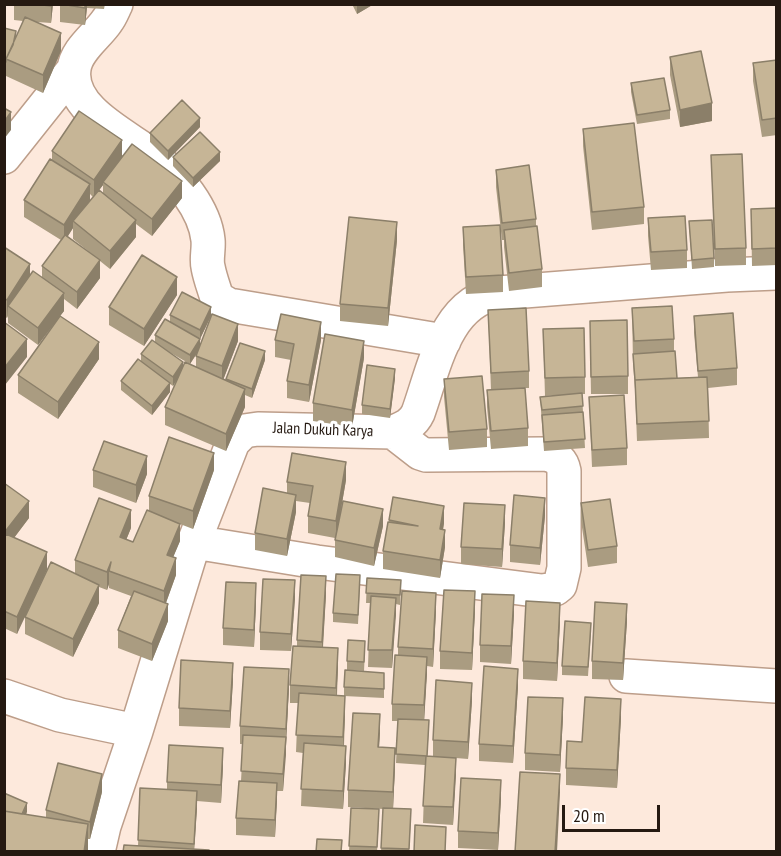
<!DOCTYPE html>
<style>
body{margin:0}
#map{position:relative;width:781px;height:856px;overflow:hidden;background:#fde9dc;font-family:"PT Sans Narrow",sans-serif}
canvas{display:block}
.frame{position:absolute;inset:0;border:6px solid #251911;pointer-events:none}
.scale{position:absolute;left:562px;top:805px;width:98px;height:27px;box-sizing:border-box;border:3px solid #251911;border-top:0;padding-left:8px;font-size:18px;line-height:21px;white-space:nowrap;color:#251911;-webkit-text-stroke:4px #fff;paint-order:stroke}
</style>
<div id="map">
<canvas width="781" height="856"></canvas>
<div class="frame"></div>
<div class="scale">20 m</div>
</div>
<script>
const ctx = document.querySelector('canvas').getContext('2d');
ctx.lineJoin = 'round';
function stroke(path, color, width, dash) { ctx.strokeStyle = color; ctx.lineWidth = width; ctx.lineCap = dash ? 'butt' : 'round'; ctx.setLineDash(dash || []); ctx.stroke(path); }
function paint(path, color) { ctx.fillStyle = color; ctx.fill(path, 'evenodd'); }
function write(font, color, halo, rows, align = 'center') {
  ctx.font = font + ' "PT Sans Narrow",sans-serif'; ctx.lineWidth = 6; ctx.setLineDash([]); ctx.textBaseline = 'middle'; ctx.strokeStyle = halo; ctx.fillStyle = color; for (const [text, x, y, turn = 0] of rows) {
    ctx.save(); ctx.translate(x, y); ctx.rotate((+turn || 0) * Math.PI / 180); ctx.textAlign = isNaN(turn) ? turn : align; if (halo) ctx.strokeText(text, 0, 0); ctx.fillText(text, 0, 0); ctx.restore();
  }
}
const minor = new Path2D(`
 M 116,4 C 113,10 111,16 107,21 C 97,36 76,50 74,69 C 68,110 128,136 154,157 C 177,176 205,209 208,240 C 209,249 206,259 208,267 C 210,278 214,288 217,298 L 229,305 L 444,341
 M 4,157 L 74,69
 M 194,542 L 317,562 L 542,591 L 555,589 L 560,585 L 564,568 L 564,471 C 562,460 556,456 545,454 L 426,455 L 420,453 L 393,432
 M 626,676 L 776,686
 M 4,696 L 60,715 L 136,731 L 194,542 L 233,442 L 244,431 L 258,429 L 393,432 C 404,428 413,424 418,413 C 434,369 445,301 499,293 L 727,275 L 776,273
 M 98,852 L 104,826 L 136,731`);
const wall = new Path2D(`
 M 14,4 L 53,4 L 51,23 L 37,22 L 61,51 L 43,93 L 6,76 L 6,71 L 4,70 L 4,28 L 16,37 L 23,21 L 14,20 Z
 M 60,4 L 105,4 L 104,9 L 87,8 L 85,25 L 60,22 Z
 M 352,4 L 374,4 L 357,14 Z
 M 670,57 L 712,121 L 680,127 L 670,75 Z
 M 777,60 L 777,135 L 762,137 L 753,81 L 753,63 Z
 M 631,83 L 670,110 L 670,119 L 637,124 L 631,92 Z
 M 200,127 L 168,160 L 150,142 L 150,133 Z
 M 583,129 L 644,207 L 644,224 L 592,230 L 583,146 Z
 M 52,151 L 122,157 L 182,198 L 152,236 L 136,224 L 136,237 L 110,269 L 100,261 L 100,278 L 77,309 L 64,299 L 64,311 L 60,316 L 99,359 L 58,419 L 18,393 L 18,375 L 58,318 L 38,345 L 8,323 L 8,316 L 7,318 L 4,316 L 4,247 L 30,275 L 42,277 L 42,266 L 61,240 L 24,217 L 24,200 L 52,161 ZM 103,185 L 103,193 L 99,190 ZM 90,194 L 93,197 L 90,201 ZM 73,228 L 73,239 L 93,255 L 68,236 Z
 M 711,155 L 746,248 L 746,265 L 715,266 Z
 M 173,157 L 220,161 L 193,187 L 173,166 Z
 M 496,170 L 536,219 L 536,226 L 542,269 L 542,287 L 509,291 L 504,247 L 504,240 L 502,240 L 496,187 Z
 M 777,208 L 777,265 L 752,266 L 751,209 Z
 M 648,218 L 687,250 L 687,268 L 651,270 L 648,236 Z
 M 689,221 L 714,258 L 714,267 L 692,269 Z
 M 463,227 L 503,275 L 503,292 L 466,294 L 463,245 Z
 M 397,240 L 388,326 L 340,321 L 340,304 Z
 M 177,295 L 144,346 L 109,325 L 109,307 Z
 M 632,308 L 674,339 L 674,351 L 677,378 L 698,377 L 694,333 L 694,316 L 737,368 L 737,385 L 708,388 L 709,438 L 637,441 L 635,389 L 633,363 Z
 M 488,310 L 529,371 L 529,388 L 525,388 L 528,428 L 528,446 L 491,449 L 487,407 L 487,390 L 491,390 Z
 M 170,315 L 211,316 L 200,339 L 192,335 L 200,346 L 238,341 L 223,380 L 226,381 L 226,379 L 265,360 L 252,398 L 245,395 L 245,407 L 226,451 L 165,425 L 165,407 L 177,379 L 173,386 L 170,384 L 170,392 L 152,415 L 121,390 L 121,381 L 141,361 L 141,354 L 155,342 L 155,335 L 170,322 ZM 169,352 L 190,364 L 198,352 L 196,356 L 196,367 L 183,366 Z
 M 543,329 L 585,377 L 585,394 L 582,394 L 585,448 L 544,451 L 540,397 L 559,395 L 545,396 Z
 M 590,339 L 628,376 L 628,394 L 591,394 Z
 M 275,340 L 321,340 L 309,402 L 287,398 L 287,381 L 291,360 L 275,357 Z
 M 364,358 L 352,427 L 313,421 L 313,403 Z
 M 395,378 L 390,418 L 362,414 L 362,405 Z
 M 444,379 L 487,429 L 487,447 L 449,450 L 444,397 Z
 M 589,397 L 627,448 L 627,465 L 592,467 Z
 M 93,470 L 147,474 L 136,503 L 93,487 Z
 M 214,470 L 193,529 L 180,524 L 180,541 L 173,557 L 176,575 L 166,603 L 168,621 L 152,661 L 118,648 L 118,630 L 131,596 L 109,588 L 109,584 L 107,590 L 99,587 L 99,603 L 73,657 L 25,634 L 25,617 L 75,574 L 75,560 L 131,528 L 126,540 L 133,542 L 149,511 L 149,496 Z
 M 346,480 L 337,532 L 383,526 L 374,566 L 335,557 L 335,538 L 308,533 L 308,516 L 310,503 L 296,501 L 296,512 L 287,556 L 255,550 L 255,533 L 287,493 L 287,482 Z
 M 4,483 L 29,518 L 14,538 L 47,552 L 17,634 L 4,628 Z
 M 581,503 L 617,546 L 617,563 L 588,567 L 581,521 Z
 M 545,516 L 540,565 L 510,562 L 510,545 Z
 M 389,520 L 444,523 L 443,530 L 445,547 L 440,578 L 383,569 L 383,551 Z
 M 505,523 L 502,567 L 461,564 L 461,547 Z
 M 367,578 L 401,580 L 400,605 L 396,604 L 392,668 L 368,667 L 370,603 L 366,603 Z
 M 360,584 L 358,624 L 333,622 L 333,613 Z
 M 326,594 L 323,648 L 338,666 L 337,696 L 345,714 L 344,746 L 346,763 L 343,809 L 301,806 L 303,753 L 296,752 L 298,703 L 290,703 L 290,685 L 297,646 L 297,640 Z
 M 295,598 L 291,651 L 260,650 L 260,632 Z
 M 256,601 L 254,647 L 223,645 L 223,628 Z
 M 475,609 L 472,670 L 440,669 L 440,651 Z
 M 436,610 L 433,667 L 427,666 L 424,720 L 429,729 L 427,756 L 433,757 L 433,740 L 472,700 L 468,759 L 456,758 L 453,825 L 423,823 L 425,765 L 396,763 L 398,721 L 392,721 L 392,704 L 398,655 L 398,647 Z
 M 514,613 L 511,664 L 480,662 L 480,645 Z
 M 560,620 L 557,681 L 523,679 L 523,661 Z
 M 627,621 L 623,680 L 592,679 L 592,661 Z
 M 591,632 L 588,676 L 562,675 L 562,666 Z
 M 365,650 L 364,671 L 347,670 L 347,661 Z
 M 384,673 L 384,698 L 344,696 L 344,687 Z
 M 233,680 L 230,728 L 179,726 L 179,708 Z
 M 518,686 L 513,763 L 479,761 L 479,744 Z
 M 289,687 L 283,791 L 277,791 L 275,837 L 236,835 L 236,818 L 241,781 L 243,744 L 240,744 L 240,726 Z
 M 563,716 L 560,772 L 525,770 L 525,753 Z
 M 621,717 L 617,788 L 566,785 L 566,768 L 582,742 Z
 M 380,731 L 379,747 L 395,766 L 393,808 L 411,818 L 409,852 L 381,852 L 383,809 L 348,807 L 348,790 Z
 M 223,765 L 221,803 L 197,801 L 194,849 L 138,846 L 140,788 L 167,790 L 167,782 Z
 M 102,792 L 90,839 L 88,839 L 88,849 L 4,852 L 27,812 L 26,815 L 46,818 L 46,810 Z
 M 501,798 L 498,850 L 458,848 L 458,831 Z
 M 351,808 L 379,819 L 377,852 L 349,852 Z`);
const shadedWall = new Path2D(`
 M 51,4 L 53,4 L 51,23 Z
 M 85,4 L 87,4 L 87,8 L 85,25 Z
 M 374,4 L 357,14 L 357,5 Z
 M 61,33 L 61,51 L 43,93 L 43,75 Z
 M 712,103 L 712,121 L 680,127 L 680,110 Z
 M 11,112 L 11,130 L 4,139 L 4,122 Z
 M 200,118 L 200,127 L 168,160 L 168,151 Z
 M 122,140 L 122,158 L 103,182 L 103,185 L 94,197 L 94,180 Z
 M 220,152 L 220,161 L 193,187 L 193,178 Z
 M 182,181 L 182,198 L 152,236 L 152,219 Z
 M 90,184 L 90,201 L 73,221 L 73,228 L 64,242 L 64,225 Z
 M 136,220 L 136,237 L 110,269 L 110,251 Z
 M 397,222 L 397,240 L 388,326 L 388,308 Z
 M 100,260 L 100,278 L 77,309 L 77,292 Z
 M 30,264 L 30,281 L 8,306 L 7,318 L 7,300 Z
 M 177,277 L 177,295 L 144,346 L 144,329 Z
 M 64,293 L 64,311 L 38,345 L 38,328 Z
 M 211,307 L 211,316 L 200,339 L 200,330 Z
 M 321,322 L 321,340 L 309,402 L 309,385 Z
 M 238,324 L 238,341 L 222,383 L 222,366 Z
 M 27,339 L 27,357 L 5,385 L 5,367 Z
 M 200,339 L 200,348 L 190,364 L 190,355 Z
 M 364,341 L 364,358 L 352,427 L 352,410 Z
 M 99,342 L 99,359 L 58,419 L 58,402 Z
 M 265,351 L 265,360 L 252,398 L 252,389 Z
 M 183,362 L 183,371 L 173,386 L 173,377 Z
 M 395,369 L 395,378 L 390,418 L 390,409 Z
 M 170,383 L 170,392 L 152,415 L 152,406 Z
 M 245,389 L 245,407 L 226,451 L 226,434 Z
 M 214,453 L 214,470 L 193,529 L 193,511 Z
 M 147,456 L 147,474 L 136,503 L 136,485 Z
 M 346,462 L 346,480 L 336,538 L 336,521 Z
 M 296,495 L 296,512 L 287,556 L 287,539 Z
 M 545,498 L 545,516 L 540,565 L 540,548 Z
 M 29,501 L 29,518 L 4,551 L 4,533 Z
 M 505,505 L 505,523 L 502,567 L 502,549 Z
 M 444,506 L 444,523 L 440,547 L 440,529 Z
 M 383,509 L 383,526 L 374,566 L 374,548 Z
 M 131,510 L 131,528 L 120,555 L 120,537 Z
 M 180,524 L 180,541 L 167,572 L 167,555 Z
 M 445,530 L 445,547 L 440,578 L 440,560 Z
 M 47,552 L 47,570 L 17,634 L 17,617 Z
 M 176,558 L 176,575 L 164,608 L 164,591 Z
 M 111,562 L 109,571 L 109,584 L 107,590 L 107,572 Z
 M 326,576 L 326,594 L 322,659 L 322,642 Z
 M 295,580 L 295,598 L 291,651 L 291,634 Z
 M 256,583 L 256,601 L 254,647 L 254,630 Z
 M 99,585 L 99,603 L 73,657 L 73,639 Z
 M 475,591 L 475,609 L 472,670 L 472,653 Z
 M 436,593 L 436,610 L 433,667 L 433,649 Z
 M 514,595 L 514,613 L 511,664 L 511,646 Z
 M 396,598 L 396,615 L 392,668 L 392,650 Z
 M 560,603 L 560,620 L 557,681 L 557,663 Z
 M 168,604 L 168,621 L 152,661 L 152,644 Z
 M 627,604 L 627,621 L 623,680 L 623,663 Z
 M 338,648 L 338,666 L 336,705 L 336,688 Z
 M 427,657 L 427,674 L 424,723 L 424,705 Z
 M 233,663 L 233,680 L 230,728 L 230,711 Z
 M 289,669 L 289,687 L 286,746 L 286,729 Z
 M 518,669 L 518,686 L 513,763 L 513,746 Z
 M 472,683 L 472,700 L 468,759 L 468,742 Z
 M 345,696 L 345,714 L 343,755 L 343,737 Z
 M 563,698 L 563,716 L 560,772 L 560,755 Z
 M 621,699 L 621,717 L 617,788 L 617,770 Z
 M 380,714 L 380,731 L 378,765 L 378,747 Z
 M 286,737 L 286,755 L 283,791 L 283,774 Z
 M 346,746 L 346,763 L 343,809 L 343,791 Z
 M 223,748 L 223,765 L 221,803 L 221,785 Z
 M 395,748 L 395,766 L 393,810 L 393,792 Z
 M 456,758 L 456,775 L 453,825 L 453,807 Z
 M 102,774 L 102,792 L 90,839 L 90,822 Z
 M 560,774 L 560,792 L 557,852 L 555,852 Z
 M 501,780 L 501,798 L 498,850 L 498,833 Z
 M 277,783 L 277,800 L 275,837 L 275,820 Z
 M 197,791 L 197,809 L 194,852 L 194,844 Z
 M 27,803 L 27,812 L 17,835 L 17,826 Z
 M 88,824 L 88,852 L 84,852 Z`);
const building = new Path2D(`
 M 34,4 L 51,4 L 51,6 Z
 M 61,4 L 85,4 L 85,8 Z
 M 25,17 L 61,33 L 43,75 L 6,59 Z
 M 4,28 L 16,31 L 13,45 L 6,59 L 6,62 L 4,61 Z
 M 701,51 L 712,103 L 680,110 L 670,57 Z
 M 777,60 L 777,118 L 762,120 L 753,63 Z
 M 664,78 L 670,110 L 637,115 L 631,83 Z
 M 182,100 L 200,118 L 168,151 L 150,133 Z
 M 4,108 L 11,112 L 4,122 Z
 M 79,111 L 122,140 L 94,180 L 52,151 Z
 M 634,123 L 644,207 L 592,212 L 583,129 Z
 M 200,132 L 220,152 L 193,178 L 173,157 Z
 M 132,144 L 182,181 L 152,219 L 103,182 Z
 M 742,154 L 746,248 L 715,249 L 711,155 Z
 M 50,159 L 90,184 L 64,225 L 24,200 Z
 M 529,165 L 536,219 L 502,223 L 496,170 Z
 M 99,190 L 136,220 L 110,251 L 73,221 Z
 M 777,208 L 777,248 L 752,249 L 751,209 Z
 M 685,216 L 687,250 L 651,252 L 648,218 Z
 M 349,217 L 397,222 L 388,308 L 340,304 Z
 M 712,220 L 714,258 L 692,260 L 689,221 Z
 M 500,225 L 503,275 L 466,277 L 463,227 Z
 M 537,226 L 542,269 L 509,273 L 504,230 Z
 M 65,235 L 100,260 L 77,292 L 42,266 Z
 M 4,247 L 30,264 L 7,300 L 4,298 Z
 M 142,255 L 177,277 L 144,329 L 109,307 Z
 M 33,271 L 64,293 L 38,328 L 8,306 Z
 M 182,292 L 211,307 L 200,330 L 170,315 Z
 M 672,306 L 674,339 L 634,341 L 632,308 Z
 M 526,308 L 529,371 L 491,373 L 488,310 Z
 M 733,313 L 737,368 L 698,371 L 694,316 Z
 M 212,314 L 238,324 L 222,366 L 196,356 Z
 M 281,314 L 321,322 L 309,385 L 287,381 L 294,344 L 275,340 Z
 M 60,316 L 99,342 L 58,402 L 18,375 Z
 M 165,319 L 200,339 L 190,355 L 155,335 Z
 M 627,320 L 628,376 L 591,377 L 590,321 Z
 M 4,322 L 27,339 L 5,367 L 4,367 Z
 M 584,328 L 585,377 L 545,378 L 543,329 Z
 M 325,334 L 364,341 L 352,410 L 313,403 Z
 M 152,340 L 183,362 L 173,377 L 141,354 Z
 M 240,343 L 265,351 L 252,389 L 226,379 Z
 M 675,351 L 677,378 L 635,380 L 633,354 Z
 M 138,359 L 170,383 L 152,406 L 121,381 Z
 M 185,362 L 245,389 L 226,434 L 165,407 Z
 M 367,365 L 395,369 L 390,409 L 362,405 Z
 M 482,376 L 487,429 L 449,432 L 444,379 Z
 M 707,377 L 709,421 L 637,424 L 635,380 Z
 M 525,388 L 528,428 L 491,431 L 487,390 Z
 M 582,393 L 583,406 L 542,410 L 540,397 Z
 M 624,395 L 627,448 L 592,450 L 589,397 Z
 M 583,412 L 585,439 L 544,442 L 542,415 Z
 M 169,437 L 214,453 L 193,511 L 149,496 Z
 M 104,441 L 147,456 L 136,485 L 93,470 Z
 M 292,453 L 346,462 L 336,521 L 308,516 L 313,486 L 287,482 Z
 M 4,483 L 29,501 L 4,533 Z
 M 263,488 L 296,495 L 287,539 L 255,533 Z
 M 514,495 L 545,498 L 540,548 L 510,545 Z
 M 393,497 L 444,506 L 440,529 L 445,530 L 440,560 L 383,551 L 388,522 L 418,526 L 389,520 Z
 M 99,498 L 131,510 L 120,537 L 133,542 L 147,510 L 180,524 L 167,555 L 176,558 L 164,591 L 109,571 L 111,562 L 107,572 L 75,560 Z
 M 610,499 L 617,546 L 588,550 L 581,503 Z
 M 343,501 L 383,509 L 374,548 L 335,540 Z
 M 464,503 L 505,505 L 502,549 L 461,547 Z
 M 6,534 L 47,552 L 17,617 L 4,611 L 4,538 Z
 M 51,562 L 99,585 L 73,639 L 25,617 Z
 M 336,574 L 360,575 L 358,615 L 333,613 Z
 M 301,575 L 326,576 L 322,642 L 297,640 Z
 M 367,578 L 401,580 L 400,595 L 366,593 Z
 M 263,579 L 295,580 L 291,634 L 260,632 Z
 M 226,582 L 256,583 L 254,630 L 223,628 Z
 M 444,590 L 475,591 L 472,653 L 440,651 Z
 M 134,591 L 168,604 L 152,644 L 118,630 Z
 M 402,591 L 436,593 L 433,649 L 398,647 Z
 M 482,594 L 514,595 L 511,646 L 480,645 Z
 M 371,596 L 396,598 L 392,650 L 368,650 Z
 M 526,601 L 560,603 L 557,663 L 523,661 Z
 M 595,602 L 627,604 L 623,663 L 592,661 Z
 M 565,621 L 591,623 L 588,667 L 562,666 Z
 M 348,640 L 365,641 L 364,662 L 347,661 Z
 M 293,646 L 338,648 L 336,688 L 290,685 Z
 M 395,655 L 427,657 L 424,705 L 392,704 Z
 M 181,660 L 233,663 L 230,711 L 179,708 Z
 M 484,666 L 518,669 L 513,746 L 479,744 Z
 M 244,667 L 289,669 L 286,729 L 240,726 Z
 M 345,670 L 384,673 L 384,689 L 344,687 Z
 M 436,680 L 472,683 L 468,742 L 433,740 Z
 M 299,693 L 345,696 L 343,737 L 296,735 Z
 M 528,697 L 563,698 L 560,755 L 525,753 Z
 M 585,697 L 621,699 L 617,770 L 566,768 L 567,741 L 582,742 Z
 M 353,713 L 380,714 L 378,747 L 395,748 L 393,792 L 348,790 Z
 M 398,719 L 429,720 L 427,756 L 396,754 Z
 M 243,735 L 286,737 L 283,774 L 241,771 Z
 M 304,743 L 346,746 L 343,791 L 301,789 Z
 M 169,745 L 223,748 L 221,785 L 167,782 Z
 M 426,756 L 456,758 L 453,807 L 423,806 Z
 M 58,763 L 102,774 L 90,822 L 46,810 Z
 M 520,772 L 560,774 L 555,852 L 515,852 Z
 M 461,778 L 501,780 L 498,833 L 458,831 Z
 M 239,781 L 277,783 L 275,820 L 236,818 Z
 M 140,788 L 197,791 L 194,844 L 138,840 Z
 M 4,793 L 27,803 L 22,814 L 4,811 Z
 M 351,808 L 379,809 L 377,847 L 349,846 Z
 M 383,808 L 411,809 L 409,849 L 381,848 Z
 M 4,811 L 88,824 L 84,852 L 4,852 Z
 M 415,825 L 446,827 L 445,852 L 414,852 Z
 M 317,839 L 342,840 L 341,852 L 316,852 Z
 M 124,845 L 209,850 L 208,852 L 123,852 Z`);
const streetNames = [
 ["Jalan Dukuh Karya",323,430,2]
];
stroke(minor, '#bd9e8a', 36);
stroke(minor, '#fff', 33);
paint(wall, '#aa9c81');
paint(shadedWall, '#8b7f69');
paint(building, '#c6b596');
stroke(building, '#8b7f69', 1.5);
write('16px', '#251911', '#fff', streetNames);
</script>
